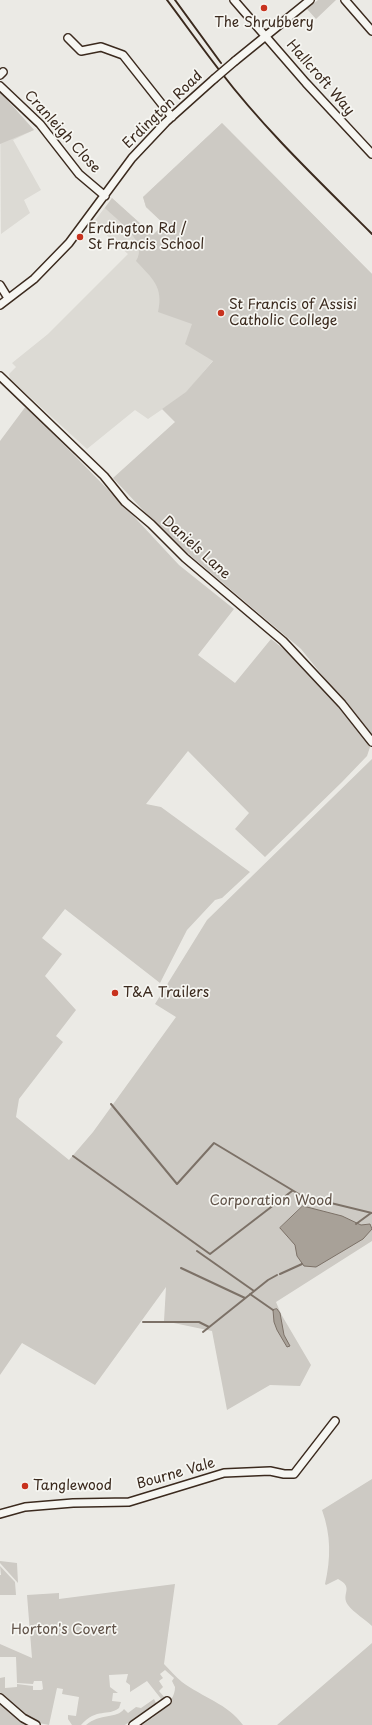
<!DOCTYPE html>
<style>
body{margin:0}
canvas{display:block;background:#ebeae5}
</style>
<canvas width="372" height="1725"></canvas>
<script>
const ctx = document.querySelector('canvas').getContext('2d');
ctx.lineJoin = 'round';
function paint(path, color) { ctx.fillStyle = color; ctx.fill(path, 'evenodd'); }
function stroke(path, color, width, dash) { ctx.strokeStyle = color; ctx.lineWidth = width; ctx.lineCap = dash ? 'butt' : 'round'; ctx.setLineDash(dash || []); ctx.stroke(path); }
function write(font, color, halo, rows, align = 'center') {
  ctx.font = font + ' "Playpen Sans",sans-serif'; ctx.lineWidth = 3.5; ctx.setLineDash([]); ctx.textBaseline = 'middle'; ctx.strokeStyle = halo; ctx.fillStyle = color; for (const [text, x, y, turn = 0] of rows) {
    ctx.save(); ctx.translate(x, y); ctx.rotate((+turn || 0) * Math.PI / 180); ctx.textAlign = isNaN(turn) ? turn : align; if (halo) ctx.strokeText(text, 0, 0); ctx.fillText(text, 0, 0); ctx.restore();
  }
}
const built = new Path2D(`
 M 0,92 L 34,130 L 13,140 L 41,190 L 24,200 L 30,213 L 1,234 Z
 M 222,123 L 372,274 L 225,346 L 186,393 L 148,419 L 135,410 L 87,449 L 10,379 L 9,374 L 16,367 L 12,363 L 48,334 L 128,254 L 93,223 L 112,198 L 153,235 L 164,224 L 146,207 L 143,197 Z`);
const green = new Path2D(`
 M 318,0 L 336,0 L 316,19 L 307,9 Z
 M 0,92 L 34,130 L 0,144 Z
 M 222,123 L 372,274 L 372,737 L 301,649 L 191,556 L 154,522 L 113,478 L 175,422 L 162,409 L 186,392 L 213,361 L 185,344 L 192,324 L 158,312 C 164,287 152,278 136,261 C 149,242 118,221 105,208 L 112,198 L 153,235 L 164,224 L 146,207 L 143,197 Z
 M 26,406 L 124,506 L 179,565 L 234,609 L 198,655 L 235,683 L 271,639 C 301,662 328,688 351,719 C 358,728 365,737 370,747 L 367,756 L 342,782 L 265,857 L 235,829 L 249,813 L 188,751 L 146,804 L 161,807 L 250,872 L 222,898 L 215,900 L 187,930 L 160,983 L 65,909 L 42,938 L 62,954 L 45,976 L 76,1010 L 56,1036 L 63,1042 L 19,1099 L 16,1117 L 69,1160 L 93,1132 L 176,1017 L 155,1004 L 207,920 L 372,759 L 372,1241 L 276,1302 L 281,1314 L 311,1365 L 300,1386 L 270,1385 L 227,1410 L 212,1331 L 164,1321 L 166,1287 L 95,1385 L 22,1343 L 0,1375 L 0,441 Z
 M 372,1479 L 372,1626 C 365,1619 354,1613 348,1605 C 340,1594 355,1588 338,1579 L 326,1585 L 325,1584 C 331,1558 331,1535 322,1510 Z
 M 0,1561 L 17,1563 L 18,1583 L 0,1563 Z
 M 0,1566 L 15,1582 L 16,1595 L 0,1595 L 0,1575 L 1,1575 Z
 M 175,1584 L 164,1664 C 170,1670 176,1677 182,1682 C 202,1697 228,1704 243,1725 L 142,1725 C 155,1716 175,1704 175,1687 L 172,1681 L 174,1678 L 165,1670 L 160,1674 L 163,1678 L 159,1681 L 163,1687 L 159,1691 L 165,1698 L 162,1700 L 147,1681 L 130,1692 L 130,1685 L 126,1682 L 128,1674 L 109,1675 L 110,1687 L 118,1693 L 113,1693 L 112,1701 L 121,1702 L 119,1708 C 108,1717 97,1707 81,1725 L 72,1725 L 68,1719 L 68,1715 L 76,1716 L 79,1697 L 62,1694 L 63,1689 L 57,1688 L 49,1725 L 34,1722 L 0,1695 L 0,1675 L 0,1678 L 5,1677 L 5,1688 L 17,1687 L 17,1684 L 33,1686 L 33,1690 L 41,1690 L 43,1689 L 42,1681 L 34,1681 L 33,1684 L 17,1683 L 16,1657 L 0,1657 L 0,1644 L 32,1658 L 27,1595 L 59,1593 L 59,1599 Z
 M 372,1643 L 372,1725 L 277,1725 Z
 M 154,1699 L 156,1703 L 125,1725 L 86,1725 C 100,1713 117,1719 124,1709 L 128,1713 L 136,1707 L 141,1708 Z
 M 0,1700 L 30,1725 L 0,1725 Z`);
const water = new Path2D(`
 M 303,1206 L 342,1216 L 361,1225 L 370,1224 L 372,1229 L 363,1239 L 316,1267 L 304,1266 L 297,1256 L 295,1245 L 280,1228 Z
 M 277,1309 L 280,1313 L 284,1335 L 290,1346 L 287,1347 L 277,1330 L 274,1322 L 273,1310 Z`);
const stream = new Path2D(`
 M 111,1104 L 177,1184 L 214,1143 L 302,1196 L 372,1213
 M 73,1156 L 210,1254 L 292,1191
 M 356,1224 L 371,1213
 M 197,1251 L 254,1291
 M 181,1268 L 245,1298
 M 280,1274 L 302,1264
 M 250,1294 L 273,1310
 M 143,1322 L 199,1322 L 209,1327
 M 203,1332 L 268,1280 L 277,1275`);
const street = new Path2D(`
 M 234,0 L 306,83 L 372,154
 M 345,0 L 372,31
 M 68,38 L 81,51 L 101,47 L 123,55 L 172,117
 M 235,61 L 310,0
 M 0,75 L 3,72
 M 0,86 L 40,124 L 79,174 L 105,196
 M 0,285 L 8,298
 M 0,305 L 34,279 L 69,243 L 132,158 L 166,122 L 214,79
 M 0,376 L 104,476 L 125,502 L 151,524 L 185,558 L 283,641 L 342,704 L 372,742
 M 0,1514 L 25,1507 L 73,1503 L 129,1502 L 224,1473 L 270,1471 L 284,1474 L 294,1474 L 335,1421
 M 0,1698 L 23,1718 L 36,1725
 M 133,1725 L 167,1701`);
const rail = new Path2D(`
 M 167,0 C 185,24 202,48 220,71 C 265,130 320,182 372,234
 M 175,0 L 221,63`);
const streetBridge = new Path2D(`
 M 214,79 L 235,61`);
const markers = [
 [264,8,4,"#c8321e"],
 [80,237,4,"#c8321e"],
 [221,313,4,"#c8321e"],
 [115,993,4,"#c8321e"],
 [25,1486,4,"#c8321e"]
];
const poiNames = [
 ["The Shrubbery",264,23,"center"],
 ["Erdington Rd /",88,229],
 ["St Francis School",88,245],
 ["St Francis of Assisi",229,305],
 ["Catholic College",229,321],
 ["T&A Trailers",123,993],
 ["Tanglewood",33,1486]
];
const streetNames = [
 ["Hallcroft Way",320,78,49],
 ["Erdington Road",163,110,-44],
 ["Cranleigh Close",62,132,48],
 ["Daniels Lane",196,548,42],
 ["Bourne Vale",176,1474,-16]
];
const parkNames = [
 ["Corporation Wood",271,1201],
 ["Horton's Covert",64,1630]
];
paint(built, '#dcdad4');
paint(green, '#cdcac4');
paint(water, '#a8a198');
stroke(water, '#7c7167', 1);
stroke(stream, '#7c7167', 2);
stroke(street, '#3b2a1e', 10);
stroke(street, '#f6f6f2', 7);
stroke(rail, '#3b2a1e', 2);
stroke(streetBridge, '#3b2a1e', 10, []);
stroke(streetBridge, '#f6f6f2', 7);
for (const [x, y, r, color] of markers) { const dot = new Path2D(); dot.arc(x, y, r, 0, 2 * Math.PI); ctx.fillStyle = color; ctx.fill(dot); stroke(dot, '#f6f6f2', 1.5); }
write('14px', '#3b2a1e', '#f6f6f2', poiNames, 'left');
write('14px', '#3b2a1e', '#f6f6f2', streetNames);
write('14px', '#605248', '#f6f6f2', parkNames);
</script>
